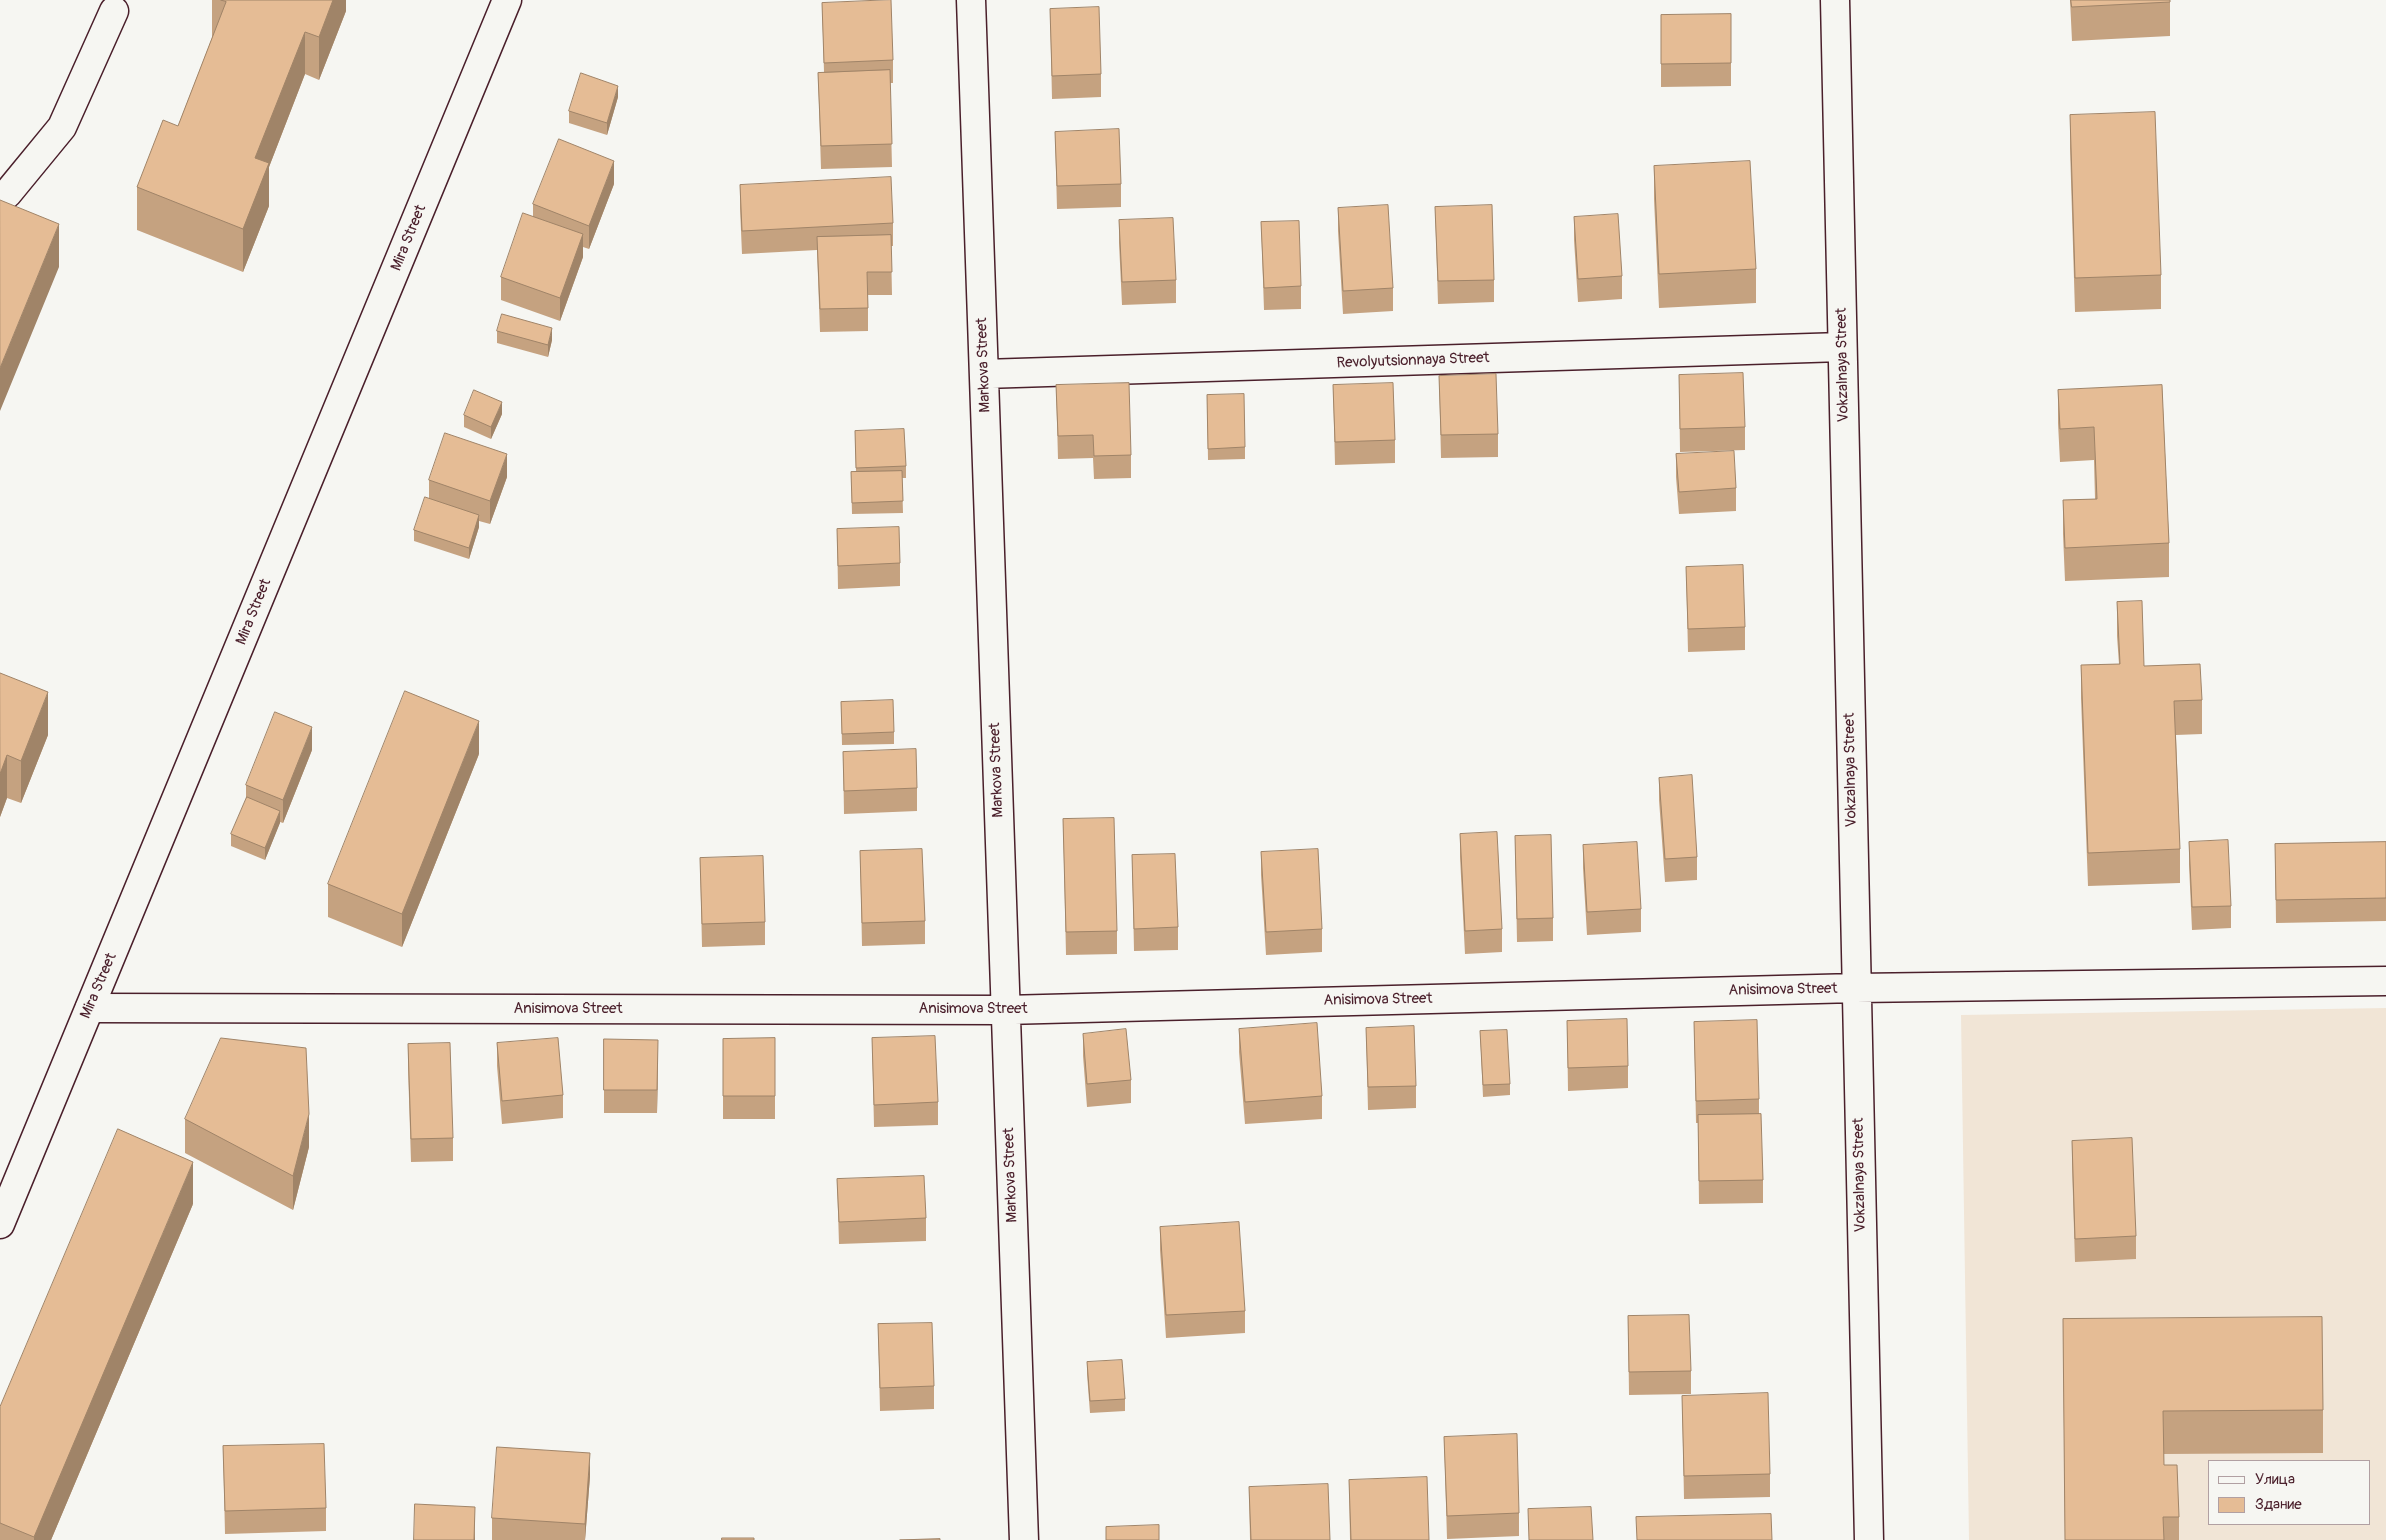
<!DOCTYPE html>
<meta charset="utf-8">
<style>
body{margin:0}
#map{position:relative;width:2386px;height:1540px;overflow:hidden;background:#f6f6f2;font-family:Pangolin,sans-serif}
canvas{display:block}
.legend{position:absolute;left:2208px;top:1460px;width:162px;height:65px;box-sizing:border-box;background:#f6f6f2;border:1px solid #b1a0a2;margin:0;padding:6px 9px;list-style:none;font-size:15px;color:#4a1f2b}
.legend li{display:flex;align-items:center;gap:10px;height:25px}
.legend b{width:25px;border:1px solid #b1a0a2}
</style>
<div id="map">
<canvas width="2386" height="1540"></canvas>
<ul class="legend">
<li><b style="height:6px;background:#f6f6f2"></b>Улица</li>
<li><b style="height:14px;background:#e5bc95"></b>Здание</li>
</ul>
</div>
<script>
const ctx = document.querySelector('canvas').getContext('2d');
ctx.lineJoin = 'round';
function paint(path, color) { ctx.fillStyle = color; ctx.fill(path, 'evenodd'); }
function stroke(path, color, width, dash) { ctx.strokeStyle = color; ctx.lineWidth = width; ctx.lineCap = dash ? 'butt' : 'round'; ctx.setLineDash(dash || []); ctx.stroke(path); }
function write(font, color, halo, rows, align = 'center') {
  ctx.font = font + ' Pangolin,sans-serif'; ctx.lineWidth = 4.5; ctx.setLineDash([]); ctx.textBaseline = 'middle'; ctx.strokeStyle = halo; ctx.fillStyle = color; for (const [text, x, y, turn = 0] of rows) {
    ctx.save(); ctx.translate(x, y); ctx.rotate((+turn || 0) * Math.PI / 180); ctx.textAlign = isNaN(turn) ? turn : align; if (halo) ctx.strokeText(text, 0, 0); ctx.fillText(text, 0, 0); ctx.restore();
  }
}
const built = new Path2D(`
 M 2386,1008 L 2386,1540 L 1969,1540 L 1961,1015 ZM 2210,1461 L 2370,1461 L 2370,1524 L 2210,1524 Z`);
const minor = new Path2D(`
 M 971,0 L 1024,1540
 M 1835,0 L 1869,1540
 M 0,196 L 7,194 L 62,127 L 114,11
 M 984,374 L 1842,347
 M 90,1008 L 1005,1010 L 1856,988 L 2386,981`);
const major = new Path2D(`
 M 0,1224 L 507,0`);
const wall = new Path2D(`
 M 212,0 L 346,0 L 346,11 L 319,80 L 305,74 L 269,167 L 269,206 L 243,272 L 137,230 L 137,187 L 178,126 L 212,38 Z
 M 2070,0 L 2170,0 L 2170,36 L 2072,41 Z
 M 822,3 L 893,60 L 893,83 L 890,83 L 892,167 L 821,169 L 818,73 L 824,72 Z
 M 1050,9 L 1101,74 L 1101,97 L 1052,99 Z
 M 1731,14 L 1731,86 L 1661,87 L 1661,15 Z
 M 618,97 L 607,135 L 569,123 L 569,111 Z
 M 2070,115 L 2161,275 L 2161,309 L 2075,312 L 2070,148 Z
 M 1055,132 L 1121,184 L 1121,207 L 1057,209 Z
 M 1654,166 L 1756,269 L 1756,303 L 1659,308 L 1654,199 Z
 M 614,184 L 589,249 L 583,247 L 583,257 L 560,321 L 501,300 L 501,277 L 533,216 L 533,204 Z
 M 740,185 L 893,223 L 893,246 L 891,246 L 892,295 L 868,295 L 868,331 L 820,332 L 817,250 L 742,254 L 740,208 Z
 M 1435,207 L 1494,280 L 1494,302 L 1438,304 Z
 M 1338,208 L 1393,288 L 1393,311 L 1343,314 L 1338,231 Z
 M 1574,217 L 1622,276 L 1622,299 L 1578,302 L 1574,240 Z
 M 1119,220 L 1176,280 L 1176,303 L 1122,305 L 1119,243 Z
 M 1261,222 L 1301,286 L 1301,309 L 1264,310 Z
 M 497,331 L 552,340 L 548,357 L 497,343 Z
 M 1679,375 L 1745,427 L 1745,450 L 1680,452 Z
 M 1439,376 L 1498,434 L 1498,457 L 1441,458 Z
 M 1056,385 L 1131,455 L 1131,478 L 1094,479 L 1093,458 L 1058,459 Z
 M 1333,385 L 1395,440 L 1395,463 L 1335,465 Z
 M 2162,385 L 2169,543 L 2169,577 L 2065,581 L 2063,534 L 2063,500 L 2095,499 L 2094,460 L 2060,462 L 2058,423 L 2058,390 Z
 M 1207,395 L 1245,447 L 1245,459 L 1208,460 Z
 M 502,414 L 491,439 L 464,427 L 464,415 Z
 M 855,431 L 906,466 L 906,478 L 902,478 L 903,513 L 852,514 L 851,472 L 856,472 Z
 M 1676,454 L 1736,488 L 1736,511 L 1679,514 L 1676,477 Z
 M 507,477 L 490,524 L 479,521 L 479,527 L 469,559 L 414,541 L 414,530 L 429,498 L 429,480 Z
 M 837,529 L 900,563 L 900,586 L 838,589 Z
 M 1686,567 L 1745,627 L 1745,650 L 1688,652 Z
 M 2117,602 L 2144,666 L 2202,700 L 2202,734 L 2176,735 L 2180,849 L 2180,883 L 2088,886 L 2081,698 L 2081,665 L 2119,664 L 2117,636 Z
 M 0,673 L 48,735 L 21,803 L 7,798 L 0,817 Z
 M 841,702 L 894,732 L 894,744 L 842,745 Z
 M 312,750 L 283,823 L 280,822 L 265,860 L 231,846 L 231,834 L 246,799 L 246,785 Z
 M 843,752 L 917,788 L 917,811 L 844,814 Z
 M 479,754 L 402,947 L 328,917 L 328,884 Z
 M 1659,778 L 1697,857 L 1697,880 L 1665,882 L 1659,800 Z
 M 1063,819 L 1117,931 L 1117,954 L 1066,955 Z
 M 1460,834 L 1502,929 L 1502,952 L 1465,954 L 1460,857 Z
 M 1515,836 L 1553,918 L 1553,941 L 1517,942 Z
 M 2189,842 L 2231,906 L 2231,928 L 2192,930 L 2189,865 Z
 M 2386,842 L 2386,921 L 2276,923 L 2275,844 Z
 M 1583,845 L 1641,909 L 1641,932 L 1587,935 L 1583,868 Z
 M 860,851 L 925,921 L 925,944 L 862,946 Z
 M 1261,852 L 1322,929 L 1322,952 L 1266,955 L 1261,875 Z
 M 1132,855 L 1178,927 L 1178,950 L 1134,951 Z
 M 700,858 L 765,922 L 765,945 L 702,947 Z
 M 1567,1021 L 1628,1066 L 1628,1088 L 1568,1091 Z
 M 1694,1022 L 1759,1099 L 1759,1114 L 1763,1180 L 1763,1203 L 1699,1204 L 1698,1123 L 1696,1123 Z
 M 1366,1028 L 1416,1086 L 1416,1108 L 1368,1110 Z
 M 1239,1029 L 1322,1096 L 1322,1119 L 1245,1124 L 1239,1052 Z
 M 1480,1031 L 1510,1084 L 1510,1095 L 1483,1097 Z
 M 1083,1034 L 1131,1080 L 1131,1103 L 1087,1107 L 1083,1056 Z
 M 775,1038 L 775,1119 L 723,1119 L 723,1039 Z
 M 872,1038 L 938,1102 L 938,1125 L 874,1127 Z
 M 604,1039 L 658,1063 L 657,1113 L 604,1113 Z
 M 497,1043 L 563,1095 L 563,1118 L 502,1124 L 497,1066 Z
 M 408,1044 L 453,1138 L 453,1161 L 411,1162 L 408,1067 Z
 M 185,1119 L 309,1147 L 293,1210 L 185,1153 Z
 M 2072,1141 L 2136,1236 L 2136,1259 L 2075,1262 L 2072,1164 Z
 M 837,1179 L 926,1218 L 926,1241 L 839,1244 Z
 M 193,1204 L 51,1540 L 0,1540 L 0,1407 Z
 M 1160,1227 L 1245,1311 L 1245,1333 L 1166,1338 L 1160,1250 Z
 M 1628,1316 L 1691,1371 L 1691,1394 L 1629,1395 Z
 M 2063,1319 L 2323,1410 L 2323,1453 L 2164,1454 L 2164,1465 L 2179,1517 L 2179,1540 L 2065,1540 Z
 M 878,1324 L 934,1386 L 934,1409 L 880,1411 Z
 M 1087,1362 L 1125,1399 L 1125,1411 L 1090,1413 L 1087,1374 Z
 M 1682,1396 L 1770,1474 L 1770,1497 L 1684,1499 Z
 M 1444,1437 L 1519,1513 L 1519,1536 L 1447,1539 Z
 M 223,1446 L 326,1508 L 326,1531 L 225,1534 Z
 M 590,1476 L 585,1540 L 492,1540 L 492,1518 Z
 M 1349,1480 L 1429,1540 L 1350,1540 Z
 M 1249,1487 L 1330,1540 L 1250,1540 Z`);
const shadedWall = new Path2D(`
 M 333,0 L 346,0 L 346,11 L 319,80 L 319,37 Z
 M 305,32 L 305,74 L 269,167 L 269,206 L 243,272 L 243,229 L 255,158 Z
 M 618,86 L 618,97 L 607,135 L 607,123 Z
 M 614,161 L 614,184 L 589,249 L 589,226 Z
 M 59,224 L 59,267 L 0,411 L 0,368 Z
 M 583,234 L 583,257 L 560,321 L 560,298 Z
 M 552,328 L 552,340 L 548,357 L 548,345 Z
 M 502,402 L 502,414 L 491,439 L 491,427 Z
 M 507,454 L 507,477 L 490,524 L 490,501 Z
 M 479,515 L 479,527 L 469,559 L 469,548 Z
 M 48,692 L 48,735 L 21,803 L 21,761 Z
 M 479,721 L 479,754 L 402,947 L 402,914 Z
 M 312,727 L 312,750 L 283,823 L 283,800 Z
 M 7,755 L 7,798 L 0,817 L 0,774 Z
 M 280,811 L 280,823 L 265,860 L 265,848 Z
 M 658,1040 L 658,1063 L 657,1113 L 657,1090 Z
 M 309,1114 L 309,1147 L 293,1210 L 293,1176 Z
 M 193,1162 L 193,1204 L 51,1540 L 34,1540 L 34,1537 Z
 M 590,1453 L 590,1476 L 585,1540 L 585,1524 Z
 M 475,1507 L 475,1540 L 474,1540 Z`);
const building = new Path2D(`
 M 221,0 L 333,0 L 319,37 L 305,32 L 255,158 L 269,163 L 243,229 L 137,187 L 163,120 L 178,126 L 226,2 Z
 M 891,0 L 893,60 L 824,63 L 822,3 Z
 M 2071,0 L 2170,0 L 2170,2 L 2072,7 Z
 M 1099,7 L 1101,74 L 1052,76 L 1050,9 Z
 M 1731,14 L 1731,63 L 1661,64 L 1661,15 Z
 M 890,70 L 892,144 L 821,146 L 818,73 Z
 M 581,73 L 618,86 L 607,123 L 569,111 Z
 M 2155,112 L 2161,275 L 2075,278 L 2070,115 Z
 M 1119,129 L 1121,184 L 1057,186 L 1055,132 Z
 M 559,139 L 614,161 L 589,226 L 533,204 Z
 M 1750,161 L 1756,269 L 1659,274 L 1654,166 Z
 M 891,177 L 893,223 L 742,231 L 740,185 Z
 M 0,200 L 59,224 L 0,368 Z
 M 1388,205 L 1393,288 L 1343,291 L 1338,208 Z
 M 1492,205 L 1494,280 L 1438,281 L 1435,207 Z
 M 523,213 L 583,234 L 560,298 L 501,277 Z
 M 1618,214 L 1622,276 L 1578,279 L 1574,217 Z
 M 1173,218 L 1176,280 L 1122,282 L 1119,220 Z
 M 1299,221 L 1301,286 L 1264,288 L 1261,222 Z
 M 891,235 L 892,272 L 867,272 L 868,308 L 820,309 L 817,237 Z
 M 502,314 L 552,328 L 548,345 L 497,331 Z
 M 1743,373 L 1745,427 L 1680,429 L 1679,375 Z
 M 1496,374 L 1498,434 L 1441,435 L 1439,376 Z
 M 1129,383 L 1131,455 L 1094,456 L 1093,435 L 1058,436 L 1056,385 Z
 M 1393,383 L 1395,440 L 1335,442 L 1333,385 Z
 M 2162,385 L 2169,543 L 2065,548 L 2063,500 L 2097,499 L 2094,427 L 2060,429 L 2058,390 Z
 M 474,390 L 502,402 L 491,427 L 464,415 Z
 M 1244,394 L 1245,447 L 1208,449 L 1207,395 Z
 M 904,429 L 906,466 L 856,468 L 855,431 Z
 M 445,433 L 507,454 L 490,501 L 429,480 Z
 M 1734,451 L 1736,488 L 1679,492 L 1676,454 Z
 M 902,471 L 903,501 L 852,503 L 851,472 Z
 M 425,497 L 479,515 L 469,548 L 414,530 Z
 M 899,527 L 900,563 L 838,566 L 837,529 Z
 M 1743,565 L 1745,627 L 1688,629 L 1686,567 Z
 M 2142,601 L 2144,666 L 2200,664 L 2202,700 L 2174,701 L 2180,849 L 2088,853 L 2081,665 L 2120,664 L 2117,602 Z
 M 0,673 L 48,692 L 21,761 L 7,755 L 0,774 Z
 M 405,691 L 479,721 L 402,914 L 328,884 Z
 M 893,700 L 894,732 L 842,734 L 841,702 Z
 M 275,712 L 312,727 L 283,800 L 246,785 Z
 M 916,749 L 917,788 L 844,791 L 843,752 Z
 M 1692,775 L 1697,857 L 1665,859 L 1659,778 Z
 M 247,797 L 280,811 L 265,848 L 231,834 Z
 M 1114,818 L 1117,931 L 1066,932 L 1063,819 Z
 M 1497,832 L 1502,929 L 1465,931 L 1460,834 Z
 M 1551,835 L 1553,918 L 1517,919 L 1515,836 Z
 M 2228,840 L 2231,906 L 2192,907 L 2189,842 Z
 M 1637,842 L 1641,909 L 1587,912 L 1583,845 Z
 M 2386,842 L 2386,898 L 2276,900 L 2275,844 Z
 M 922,849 L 925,921 L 862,923 L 860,851 Z
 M 1318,849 L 1322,929 L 1266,932 L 1261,852 Z
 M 1175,854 L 1178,927 L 1134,929 L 1132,855 Z
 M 763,856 L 765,922 L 702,924 L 700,858 Z
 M 1627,1019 L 1628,1066 L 1568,1068 L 1567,1021 Z
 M 1757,1020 L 1759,1099 L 1696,1101 L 1694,1022 Z
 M 1317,1023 L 1322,1096 L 1245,1102 L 1239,1029 Z
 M 1414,1026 L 1416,1086 L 1368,1087 L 1366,1028 Z
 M 1126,1029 L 1131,1080 L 1087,1084 L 1083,1034 Z
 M 1507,1030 L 1510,1084 L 1483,1085 L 1480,1031 Z
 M 935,1036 L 938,1102 L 874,1105 L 872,1038 Z
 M 221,1038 L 306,1048 L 309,1114 L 293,1176 L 185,1119 Z
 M 558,1038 L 563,1095 L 502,1101 L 497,1043 Z
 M 775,1038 L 775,1096 L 723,1096 L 723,1039 Z
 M 604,1039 L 658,1040 L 657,1090 L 604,1090 Z
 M 450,1043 L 453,1138 L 411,1139 L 408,1044 Z
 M 1761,1114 L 1763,1180 L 1699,1181 L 1698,1115 Z
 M 118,1129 L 193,1162 L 34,1537 L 0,1523 L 0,1407 Z
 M 2132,1138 L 2136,1236 L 2075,1239 L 2072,1141 Z
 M 924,1176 L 926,1218 L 839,1222 L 837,1179 Z
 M 1239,1222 L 1245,1311 L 1166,1315 L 1160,1227 Z
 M 1689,1315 L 1691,1371 L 1629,1372 L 1628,1316 Z
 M 2322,1317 L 2323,1410 L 2163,1411 L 2164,1465 L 2177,1465 L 2179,1517 L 2163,1517 L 2164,1540 L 2065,1540 L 2063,1319 Z
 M 932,1323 L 934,1386 L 880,1388 L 878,1324 Z
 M 1122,1360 L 1125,1399 L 1090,1401 L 1087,1362 Z
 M 1768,1393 L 1770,1474 L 1684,1476 L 1682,1396 Z
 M 1517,1434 L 1519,1513 L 1447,1516 L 1444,1437 Z
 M 324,1444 L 326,1508 L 225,1511 L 223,1446 Z
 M 497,1447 L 590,1453 L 585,1524 L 492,1518 Z
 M 1427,1477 L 1429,1540 L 1351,1540 L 1349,1480 Z
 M 1328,1484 L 1330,1540 L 1251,1540 L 1249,1487 Z
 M 415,1504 L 475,1507 L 474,1540 L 414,1540 Z
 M 1591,1507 L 1593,1540 L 1529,1540 L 1528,1509 Z
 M 1771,1514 L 1772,1540 L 1637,1540 L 1636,1517 Z
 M 1159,1525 L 1159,1540 L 1106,1540 L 1106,1527 Z
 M 722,1538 L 754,1538 L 754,1540 L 722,1540 Z
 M 940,1539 L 940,1540 L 900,1540 Z`);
const streetNames = [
 ["Mira Street",409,238,-68],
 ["Revolyutsionnaya Street",1413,361,-2],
 ["Markova Street",984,365,-92],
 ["Vokzalnaya Street",1843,365,-91],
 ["Mira Street",254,612,-68],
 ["Markova Street",997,770,-92],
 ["Vokzalnaya Street",1851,770,-91],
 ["Mira Street",99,986,-67],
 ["Anisimova Street",1783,990,-1],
 ["Anisimova Street",1378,1000,-1],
 ["Anisimova Street",568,1009],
 ["Anisimova Street",973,1009],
 ["Markova Street",1011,1175,-92],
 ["Vokzalnaya Street",1860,1175,-91]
];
paint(built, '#f1e5d6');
stroke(minor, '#4a1f2b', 31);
stroke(major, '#4a1f2b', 31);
stroke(minor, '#f6f6f2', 28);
stroke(major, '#f6f6f2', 28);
paint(wall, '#c5a280');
paint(shadedWall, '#a08468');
paint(building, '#e5bc95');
stroke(building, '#a08468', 1);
write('15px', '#4a1f2b', '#f6f6f2', streetNames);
</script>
